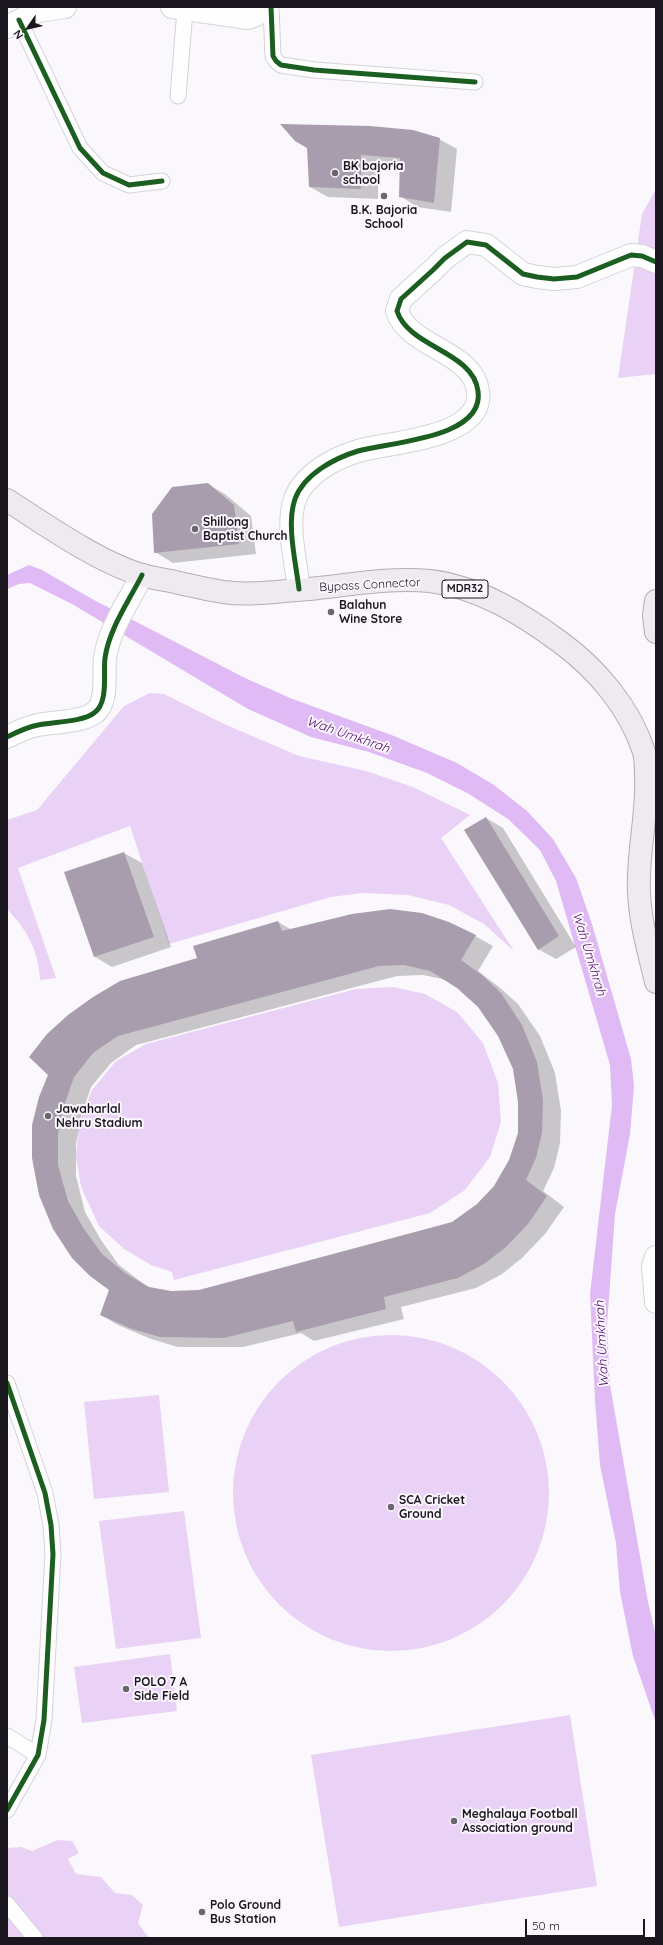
<!DOCTYPE html>
<style>
body{margin:0}
#map{position:relative;width:663px;height:1945px;overflow:hidden;background:#faf8fc;font-family:Quicksand,sans-serif}
canvas{display:block}
.frame{position:absolute;inset:0;border:8px solid #1b171e;pointer-events:none}
.north{position:absolute;left:8px;top:8px;width:40px;height:40px;-webkit-text-stroke:3px #fbf6fe;paint-order:stroke;rotate:236deg;font-size:11px;font-weight:700;line-height:16px;text-align:center;color:#1b171e}
.north::after{content:'';display:block;margin:auto;width:14px;height:18px;background:#1b171e;clip-path:polygon(50% 0,100% 100%,50% 72%,0 100%)}
.scale{position:absolute;left:525px;top:1919px;width:120px;height:18px;box-sizing:border-box;border:2px solid #1b171e;border-top:0;padding-left:5px;font-size:12px;line-height:14px;white-space:nowrap;color:#1b171e;-webkit-text-stroke:3px #fbf6fe;paint-order:stroke}
</style>
<div id="map">
<canvas width="663" height="1945"></canvas>
<div class="frame"></div>
<div class="north">N</div>
<div class="scale">50 m</div>
</div>
<script>
const ctx = document.querySelector('canvas').getContext('2d');
ctx.lineJoin = 'round';
function paint(path, color) { ctx.fillStyle = color; ctx.fill(path, 'evenodd'); }
function stroke(path, color, width, dash) { ctx.strokeStyle = color; ctx.lineWidth = width; ctx.lineCap = dash ? 'butt' : 'round'; ctx.setLineDash(dash || []); ctx.stroke(path); }
function write(font, color, halo, rows, align = 'center') {
  ctx.font = font + ' Quicksand,sans-serif'; ctx.lineWidth = 4; ctx.setLineDash([]); ctx.textBaseline = 'middle'; ctx.strokeStyle = halo; ctx.fillStyle = color; for (const [text, x, y, turn = 0] of rows) {
    ctx.save(); ctx.translate(x, y); ctx.rotate((+turn || 0) * Math.PI / 180); ctx.textAlign = isNaN(turn) ? turn : align; if (halo) ctx.strokeText(text, 0, 0); ctx.fillText(text, 0, 0); ctx.restore();
  }
}
const green = new Path2D(`
 M 656,189 L 656,374 L 618,378 L 642,214 Z
 M 150,693 L 164,694 L 224,724 L 299,756 L 366,771 L 413,787 L 470,815 L 441,838 L 514,951 L 484,924 L 449,905 L 408,895 L 362,893 L 331,897 L 169,944 L 130,826 L 18,868 L 56,978 L 40,980 C 39,951 27,930 7,909 L 7,820 L 37,810 L 124,706 Z
 M 393,987 L 425,994 L 457,1012 L 483,1043 L 498,1083 L 501,1122 L 490,1157 L 465,1190 L 430,1213 L 174,1280 L 172,1272 L 151,1265 L 124,1249 L 99,1226 L 81,1187 L 76,1156 L 79,1123 L 92,1090 L 116,1061 L 146,1044 L 356,989 Z
 M233 1493a158 158 0 1 1 316 0a158 158 0 1 1-316 0Z
 M 159,1395 L 169,1492 L 94,1499 L 84,1402 Z
 M 184,1511 L 201,1638 L 116,1649 L 99,1521 Z
 M 170,1654 L 177,1711 L 82,1723 L 74,1667 Z
 M 570,1715 L 597,1886 L 339,1927 L 311,1755 Z
 M 58,1840 L 72,1841 L 79,1853 L 68,1859 L 76,1874 L 101,1877 L 115,1893 L 132,1895 L 143,1905 L 138,1923 L 149,1938 L 7,1938 L 7,1848 L 21,1847 L 32,1851 Z`);
const water = new Path2D(`
 M 29,565 L 42,570 L 92,599 L 245,678 L 290,698 L 394,736 L 457,763 L 494,785 L 527,811 L 553,839 L 576,878 L 592,924 L 631,1059 L 634,1086 L 630,1134 L 615,1214 L 607,1325 L 610,1385 L 648,1602 L 656,1636 L 656,1723 L 633,1656 L 620,1592 L 616,1543 L 600,1465 L 595,1400 L 590,1294 L 612,1105 L 610,1065 L 556,881 L 540,850 L 508,819 L 469,794 L 427,773 L 369,752 L 311,737 L 248,709 L 72,604 L 30,583 L 19,584 L 7,589 L 7,575 Z`);
const shadow = new Path2D(`
 M 439,139 L 457,149 L 451,212 L 417,207 L 400,196 L 400,166 L 378,164 L 378,199 L 328,197 L 310,187 L 308,147 Z
 M 207,484 L 225,494 L 251,516 L 256,554 L 173,563 L 155,552 Z
 M 486,818 L 503,828 L 576,947 L 556,959 L 538,949 Z
 M 124,853 L 142,863 L 171,947 L 112,967 L 95,957 Z
 M 278,922 L 292,930 L 475,936 L 493,946 L 478,971 L 499,987 L 518,1004 L 540,1036 L 555,1073 L 561,1111 L 560,1143 L 554,1168 L 543,1191 L 564,1207 L 545,1234 L 522,1258 L 502,1274 L 476,1288 L 401,1307 L 404,1319 L 314,1341 L 301,1333 L 243,1347 L 178,1347 L 151,1339 L 118,1325 L 101,1315 L 110,1290 L 72,1257 L 40,1097 L 198,958 ZM 423,975 L 447,980 L 458,987 L 479,1006 L 499,1036 L 514,1068 L 519,1102 L 519,1133 L 510,1161 L 495,1186 L 478,1204 L 453,1223 L 199,1291 L 171,1292 L 149,1288 L 119,1265 L 101,1240 L 85,1212 L 76,1176 L 76,1144 L 81,1117 L 91,1087 L 111,1063 L 136,1045 L 397,976 Z`);
const building = new Path2D(`
 M 280,124 L 370,126 L 413,130 L 440,138 L 434,203 L 399,197 L 400,158 L 361,155 L 361,189 L 309,187 L 307,148 L 295,141 Z
 M 208,483 L 234,505 L 239,544 L 154,553 L 152,514 L 172,487 Z
 M 486,817 L 559,936 L 538,950 L 464,830 Z
 M 124,852 L 154,937 L 94,957 L 64,872 Z
 M 390,909 L 422,913 L 449,922 L 476,935 L 461,960 L 482,975 L 501,993 L 522,1025 L 537,1062 L 543,1100 L 542,1133 L 536,1158 L 526,1180 L 547,1196 L 528,1224 L 505,1248 L 484,1264 L 458,1278 L 384,1297 L 386,1309 L 296,1332 L 293,1321 L 224,1338 L 160,1337 L 132,1329 L 100,1315 L 109,1290 L 90,1276 L 72,1258 L 53,1229 L 39,1195 L 32,1158 L 32,1125 L 39,1097 L 48,1075 L 29,1057 L 47,1034 L 68,1015 L 93,997 L 120,981 L 197,958 L 193,946 L 278,921 L 282,931 L 352,914 ZM 404,965 L 430,971 L 457,988 L 478,1007 L 498,1036 L 513,1069 L 518,1102 L 518,1133 L 509,1160 L 494,1186 L 477,1204 L 452,1222 L 199,1290 L 171,1291 L 149,1287 L 125,1273 L 102,1254 L 84,1229 L 68,1201 L 58,1165 L 58,1134 L 64,1106 L 74,1077 L 93,1053 L 118,1036 L 379,966 Z`);
const street = new Path2D(`
 M 271,7 L 273,56 L 276,61 L 281,65 L 314,70 L 475,82
 M 19,20 L 80,148 L 103,173 L 129,185 L 162,181
 M 178,96 L 185,10
 M 7,1383 L 45,1493 L 51,1525 L 53,1554 L 44,1720 L 38,1755 L 7,1810
 M 7,1736 L 38,1755
 M 7,1904 L 35,1938`);
const secondary = new Path2D(`
 M 172,7 L 248,18 L 256,15 L 265,7
 M 7,27 L 38,11 L 65,7
 M 299,589 C 296,563 286,524 295,499 C 304,474 335,458 358,451 C 388,442 485,439 478,391 C 473,351 409,348 397,311 L 401,299 L 433,270 L 445,258 L 467,242 L 486,245 L 523,274 L 537,277 L 554,279 L 577,277 L 631,255 L 642,256 L 656,262
 M 7,737 C 17,732 27,727 38,725 C 52,722 83,722 94,713 C 109,703 103,673 105,658 C 109,629 129,601 142,575
 M 656,1257 L 653,1267 L 656,1302`);
const primary = new Path2D(`
 M 7,500 C 46,525 98,562 142,575 C 151,578 161,579 171,581 C 188,585 205,589 223,592 C 252,596 280,591 309,589 C 349,585 390,577 430,581 C 479,587 522,614 560,642 C 597,669 630,708 644,752 C 646,759 646,768 646,776 C 648,815 637,853 639,892 C 640,922 649,952 656,982
 M 656,601 L 654,615 L 656,632`);
const cycleway = new Path2D(`
 M 271,7 L 273,56 L 276,61 L 281,65 L 314,70 L 475,82
 M 19,20 L 80,148 L 103,173 L 129,185 L 162,181
 M 299,589 C 296,563 286,524 295,499 C 304,474 335,458 358,451 C 388,442 485,439 478,391 C 473,351 409,348 397,311 L 401,299 L 433,270 L 445,258 L 467,242 L 486,245 L 523,274 L 537,277 L 554,279 L 577,277 L 631,255 L 642,256 L 656,262
 M 7,737 C 17,732 27,727 38,725 C 52,722 83,722 94,713 C 109,703 103,673 105,658 C 109,629 129,601 142,575
 M 7,1383 L 45,1493 L 51,1525 L 53,1554 L 44,1720 L 38,1755 L 7,1810`);
const markers = [
 [335,173,4,"#69666c"],
 [384,196,4,"#69666c"],
 [195,529,4,"#69666c"],
 [331,612,4,"#69666c"],
 [48,1116,4,"#69666c"],
 [391,1507,4,"#69666c"],
 [126,1689,4,"#69666c"],
 [454,1821,4,"#69666c"],
 [202,1912,4,"#69666c"]
];
const shields = [
 [465,589,46]
];
const shieldNames = [
 ["MDR32",465,589]
];
const poiNames = [
 ["BK bajoria",343,166],
 ["school",343,180],
 ["B.K. Bajoria",384,210,"center"],
 ["School",384,224,"center"],
 ["Shillong",203,522],
 ["Baptist Church",203,536],
 ["Balahun",339,605],
 ["Wine Store",339,619],
 ["Jawaharlal",56,1109],
 ["Nehru Stadium",56,1123],
 ["SCA Cricket",399,1500],
 ["Ground",399,1514],
 ["POLO 7 A",134,1682],
 ["Side Field",134,1696],
 ["Meghalaya Football",462,1814],
 ["Association ground",462,1828],
 ["Polo Ground",210,1905],
 ["Bus Station",210,1919]
];
const streetNames = [
 ["Bypass Connector",370,585,-3]
];
const waterNames = [
 ["Wah Umkhrah",348,735,19],
 ["Wah Umkhrah",589,954,73],
 ["Wah Umkhrah",602,1344,-93]
];
paint(green, '#e9d2f6');
paint(water, '#dfbaf4');
paint(shadow, '#0003');
paint(building, '#a89dad');
stroke(street, '#d6d3d8', 17);
stroke(secondary, '#d6d3d8', 24);
stroke(primary, '#b4adb9', 24);
stroke(street, '#fefeff', 15);
stroke(secondary, '#fefeff', 22);
stroke(primary, '#eeeaf0', 22);
stroke(cycleway, '#1b5e20', 5);
for (const [x, y, r, color] of markers) { const dot = new Path2D(); dot.arc(x, y, r, 0, 2 * Math.PI); ctx.fillStyle = color; ctx.fill(dot); stroke(dot, '#fbf6fe', 1.5); }
for (const [x, y, w] of shields) { const box = new Path2D(); box.roundRect(x - w / 2, y - 9, w, 18, 3); ctx.fillStyle = '#fbf6fe'; ctx.fill(box); stroke(box, '#1b171e', 1); }
write('bold 11px', '#1b171e', null, shieldNames);
write('bold 12px', '#1b171e', '#fbf6fe', poiNames, 'left');
write('12px', '#1b171e', '#fbf6fe', streetNames);
write('italic 13px', '#500a6c', '#fbf6fe', waterNames);
</script>
